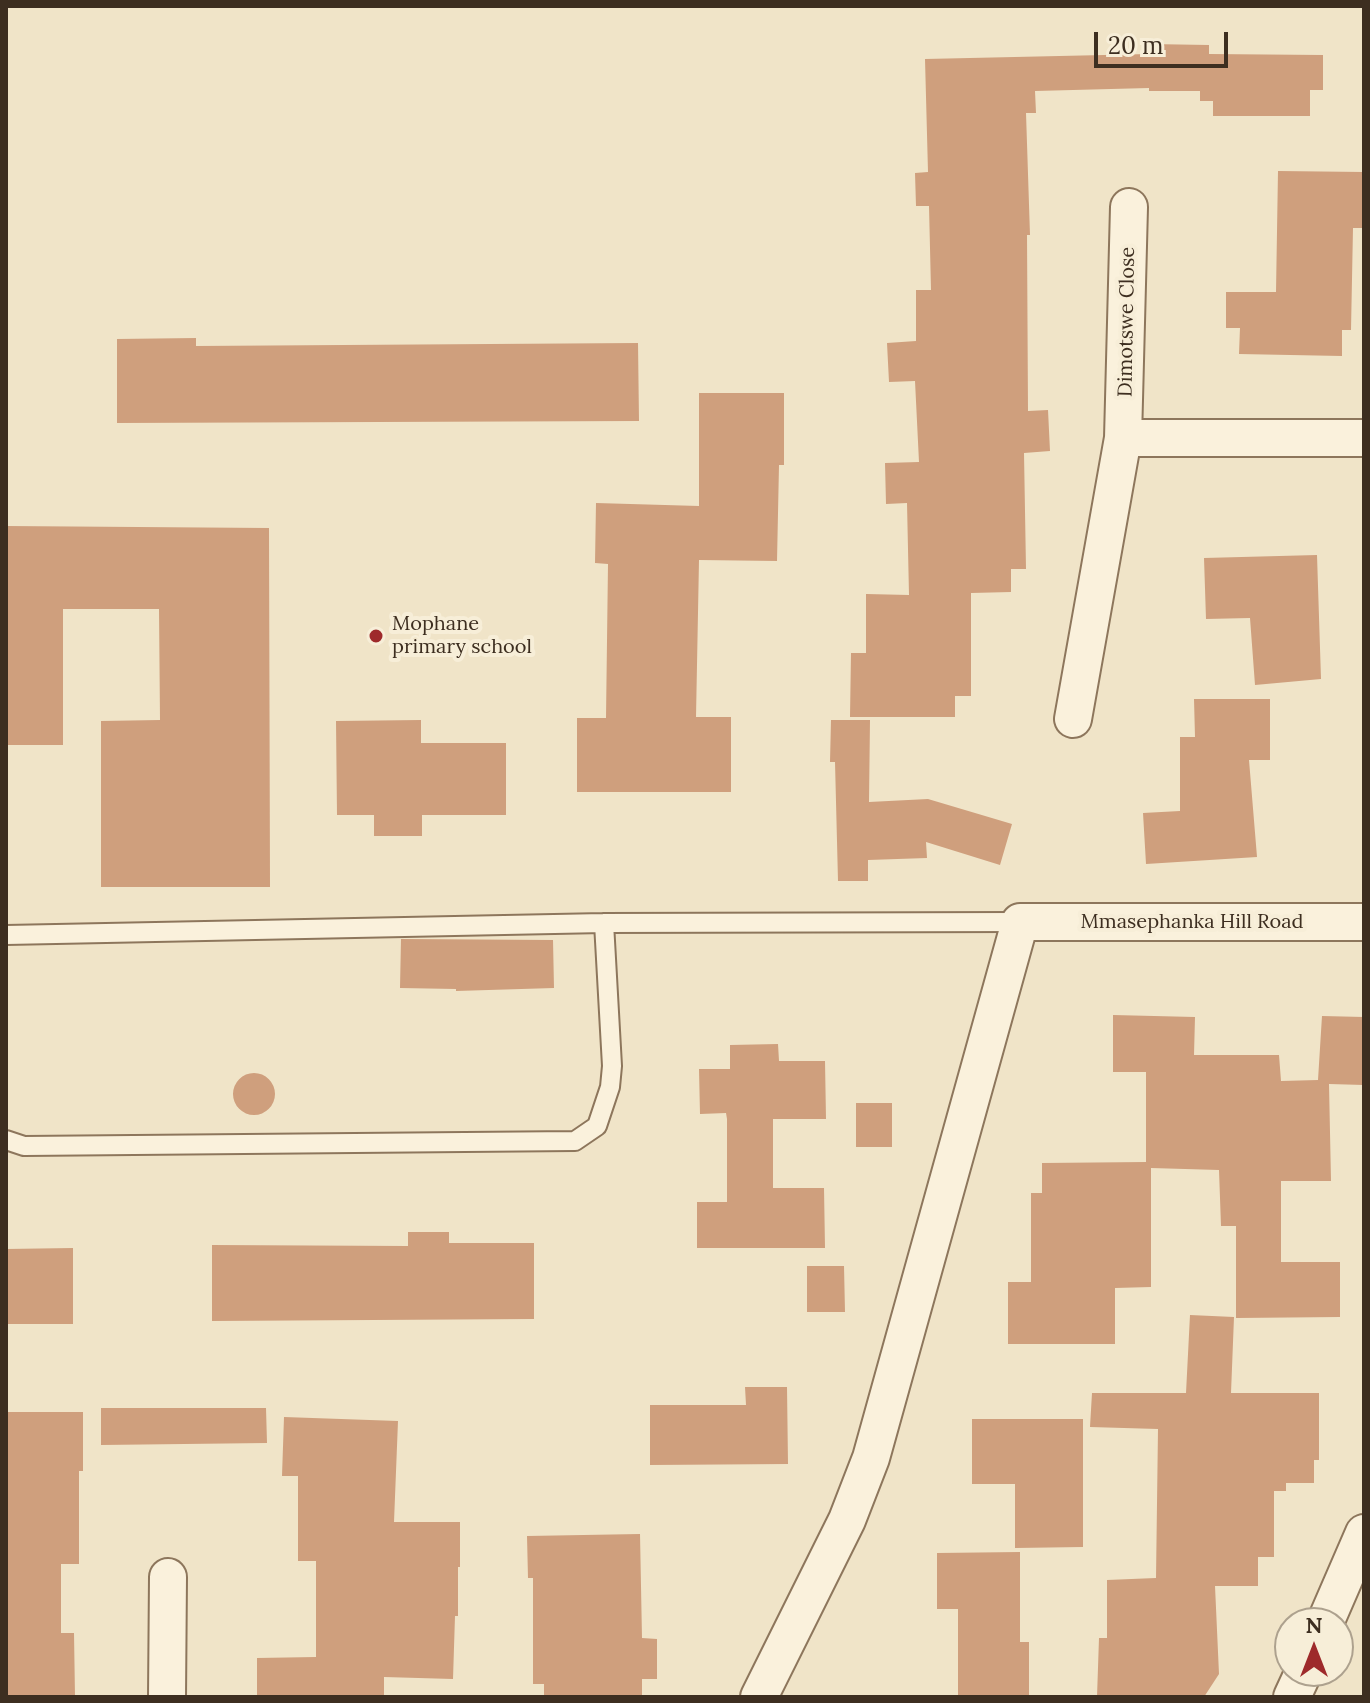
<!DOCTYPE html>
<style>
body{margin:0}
#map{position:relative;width:1370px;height:1703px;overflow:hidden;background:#f0e4c8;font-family:Lora,serif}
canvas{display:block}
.frame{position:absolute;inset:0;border:8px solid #3d2e20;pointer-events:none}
.north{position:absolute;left:1274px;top:1607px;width:80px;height:80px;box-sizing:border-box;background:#f7eed8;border:2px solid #ada18e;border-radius:50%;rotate:0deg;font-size:22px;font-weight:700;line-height:32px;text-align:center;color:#3d2e20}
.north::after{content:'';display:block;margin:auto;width:28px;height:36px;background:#9e2a2b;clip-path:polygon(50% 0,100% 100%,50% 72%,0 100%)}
.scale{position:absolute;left:1094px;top:32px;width:134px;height:36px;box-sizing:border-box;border:4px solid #3d2e20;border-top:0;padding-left:10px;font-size:24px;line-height:28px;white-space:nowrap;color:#3d2e20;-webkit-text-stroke:6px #f7eed8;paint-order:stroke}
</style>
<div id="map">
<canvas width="1370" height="1703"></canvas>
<div class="frame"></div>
<div class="north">N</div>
<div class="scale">20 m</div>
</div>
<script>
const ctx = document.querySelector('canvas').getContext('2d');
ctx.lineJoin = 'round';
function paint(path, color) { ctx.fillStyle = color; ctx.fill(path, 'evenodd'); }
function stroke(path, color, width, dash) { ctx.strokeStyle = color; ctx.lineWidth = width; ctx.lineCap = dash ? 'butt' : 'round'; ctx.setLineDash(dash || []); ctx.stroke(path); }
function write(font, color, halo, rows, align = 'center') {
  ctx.font = font + ' Lora,serif'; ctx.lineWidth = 8; ctx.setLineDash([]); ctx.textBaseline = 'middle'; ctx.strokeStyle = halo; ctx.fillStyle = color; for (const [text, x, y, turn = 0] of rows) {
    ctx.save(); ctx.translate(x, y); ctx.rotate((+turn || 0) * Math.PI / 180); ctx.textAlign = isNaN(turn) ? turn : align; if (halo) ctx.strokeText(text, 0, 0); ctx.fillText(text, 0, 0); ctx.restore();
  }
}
const building = new Path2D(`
 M 1149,44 L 1209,45 L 1209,54 L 1323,55 L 1323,90 L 1310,90 L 1310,116 L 1213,116 L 1213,101 L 1200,101 L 1200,91 L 1149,91 L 1149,88 L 1035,91 L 1036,113 L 1026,113 L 1030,235 L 1027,235 L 1028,411 L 1048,410 L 1050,451 L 1024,453 L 1026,569 L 1011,569 L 1011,592 L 971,593 L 971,696 L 955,696 L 955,717 L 850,717 L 851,653 L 866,653 L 866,594 L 909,595 L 907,503 L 886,504 L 885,463 L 919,462 L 915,381 L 889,382 L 887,343 L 916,341 L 916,290 L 931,290 L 929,206 L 916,206 L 915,173 L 928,172 L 925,59 L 1149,54 Z
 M 1278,171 L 1364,172 L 1364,228 L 1353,228 L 1351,330 L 1342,330 L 1342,356 L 1239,354 L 1240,328 L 1226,328 L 1226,292 L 1276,292 Z
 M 196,338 L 196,346 L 638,343 L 639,421 L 117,423 L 117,339 Z
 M 699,393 L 784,393 L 784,465 L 779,465 L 777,561 L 699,560 L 696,717 L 731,717 L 731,792 L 577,792 L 577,718 L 606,718 L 608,564 L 595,563 L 596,503 L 699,506 Z
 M 6,526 L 269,528 L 270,887 L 101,887 L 101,721 L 160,720 L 159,609 L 63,609 L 63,745 L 6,745 Z
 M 1317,555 L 1321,679 L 1255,685 L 1250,618 L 1206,619 L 1204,558 Z
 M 1194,699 L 1270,699 L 1270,760 L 1249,760 L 1257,857 L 1146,864 L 1143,813 L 1180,811 L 1180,737 L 1195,737 Z
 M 421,720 L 421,743 L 506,743 L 506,815 L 422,815 L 422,836 L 374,836 L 374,815 L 337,815 L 336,721 Z
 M 831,720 L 870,720 L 869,802 L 928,799 L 1012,824 L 1000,865 L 926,842 L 927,858 L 868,860 L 868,881 L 838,881 L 835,762 L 830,762 Z
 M 401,939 L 553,940 L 554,988 L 456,991 L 456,989 L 400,988 Z
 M 1113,1015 L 1195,1017 L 1194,1055 L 1279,1055 L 1281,1081 L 1318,1080 L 1322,1016 L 1364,1017 L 1364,1085 L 1329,1084 L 1331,1181 L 1281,1181 L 1281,1262 L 1340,1262 L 1340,1317 L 1236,1318 L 1236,1226 L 1221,1226 L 1219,1170 L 1151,1168 L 1151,1287 L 1115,1288 L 1115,1344 L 1008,1344 L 1008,1282 L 1031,1282 L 1031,1193 L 1042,1193 L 1042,1163 L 1146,1162 L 1146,1072 L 1113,1072 Z
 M 778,1044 L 779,1061 L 825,1061 L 826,1119 L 773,1119 L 773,1188 L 824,1188 L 825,1248 L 697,1248 L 697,1202 L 727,1202 L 727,1119 L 726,1113 L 700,1114 L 699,1069 L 730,1069 L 730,1045 Z
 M233 1094a21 21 0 1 1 42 0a21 21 0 1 1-42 0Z
 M 856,1103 L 892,1103 L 892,1147 L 856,1147 Z
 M 408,1232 L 449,1232 L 449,1243 L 534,1243 L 534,1319 L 212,1321 L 212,1245 L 408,1246 Z
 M 73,1248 L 73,1324 L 6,1324 L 6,1249 Z
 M 807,1266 L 844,1266 L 845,1312 L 807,1312 Z
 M 1190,1315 L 1234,1317 L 1231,1393 L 1319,1393 L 1319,1460 L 1314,1460 L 1314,1483 L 1286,1483 L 1286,1491 L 1274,1491 L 1274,1557 L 1258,1557 L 1258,1586 L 1215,1586 L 1219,1674 L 1204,1697 L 1097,1697 L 1099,1638 L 1107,1638 L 1107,1580 L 1156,1578 L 1158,1429 L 1090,1427 L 1092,1393 L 1186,1393 Z
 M 745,1387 L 787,1387 L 788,1464 L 650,1465 L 650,1405 L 746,1405 Z
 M 101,1408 L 266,1408 L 267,1443 L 101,1445 Z
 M 6,1412 L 83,1412 L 83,1471 L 79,1471 L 79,1564 L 61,1564 L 61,1633 L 74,1633 L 75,1697 L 6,1697 Z
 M 284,1417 L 398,1421 L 394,1522 L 460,1522 L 460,1567 L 458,1567 L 458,1616 L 455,1616 L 453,1679 L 384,1677 L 384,1697 L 257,1697 L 257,1658 L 316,1657 L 316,1561 L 298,1561 L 298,1476 L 282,1476 Z
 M 972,1419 L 1083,1419 L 1083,1547 L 1015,1548 L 1015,1484 L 972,1484 Z
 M 640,1534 L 642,1638 L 657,1639 L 657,1679 L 642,1679 L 642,1697 L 544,1697 L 544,1684 L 533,1684 L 533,1578 L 528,1578 L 527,1536 Z
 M 1020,1552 L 1020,1642 L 1029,1642 L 1029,1697 L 958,1697 L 958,1609 L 937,1609 L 937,1553 Z`);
const lane = new Path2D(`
 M 6,935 L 604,923 L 1020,922
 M 6,1140 L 24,1146 L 575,1141 L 597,1126 L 610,1087 L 612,1066 L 604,923`);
const street = new Path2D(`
 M 1123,438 L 1364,438
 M 1073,719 L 1123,438 L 1129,207
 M 1325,1623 L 1364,1533
 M 167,1697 L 168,1577
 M 759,1697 L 847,1520 L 871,1458 L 1020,922 L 1364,922
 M 1292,1697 L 1304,1671`);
const markers = [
 [376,636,8,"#9e2a2b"]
];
const streetNames = [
 ["Dimotswe Close",1127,322,-89],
 ["Mmasephanka Hill Road",1192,922]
];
const poiNames = [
 ["Mophane",392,624],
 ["primary school",392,647]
];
paint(building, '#cf9f7d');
stroke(lane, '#8d765c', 22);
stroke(street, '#8d765c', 40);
stroke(lane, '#faf1dc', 18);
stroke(street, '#faf1dc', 36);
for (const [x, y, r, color] of markers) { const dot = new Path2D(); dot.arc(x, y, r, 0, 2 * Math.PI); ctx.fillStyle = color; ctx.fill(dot); stroke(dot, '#f7eed8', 3); }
write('20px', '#3d2e20', '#f7eed8', streetNames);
write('20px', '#3d2e20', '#f7eed8', poiNames, 'left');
</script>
